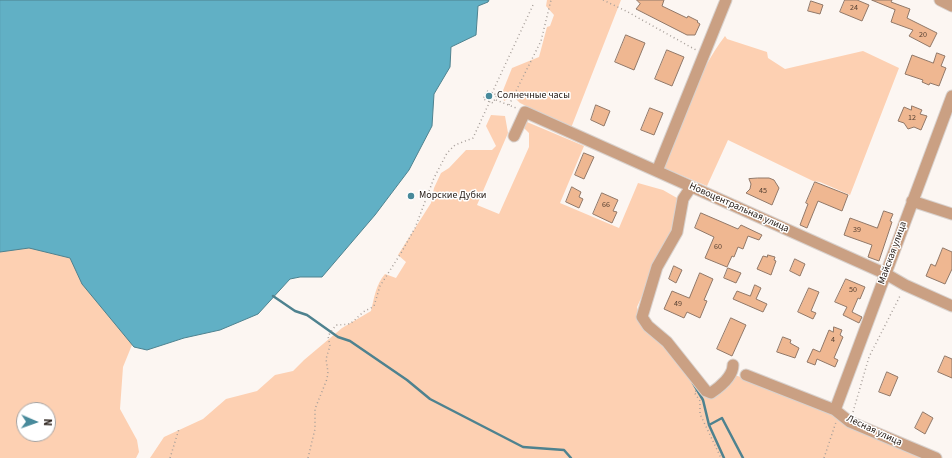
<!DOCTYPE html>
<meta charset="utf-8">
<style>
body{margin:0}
#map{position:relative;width:952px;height:458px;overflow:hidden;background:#fcf6f2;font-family:"Source Sans 3",sans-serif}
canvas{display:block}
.north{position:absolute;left:16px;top:402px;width:40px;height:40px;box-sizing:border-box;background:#fff;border:1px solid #a6a2a0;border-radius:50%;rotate:92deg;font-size:11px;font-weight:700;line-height:16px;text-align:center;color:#211711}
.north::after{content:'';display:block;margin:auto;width:14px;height:18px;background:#488a9b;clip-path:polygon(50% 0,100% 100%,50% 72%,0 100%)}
</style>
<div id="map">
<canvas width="952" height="458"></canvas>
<div class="north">N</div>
</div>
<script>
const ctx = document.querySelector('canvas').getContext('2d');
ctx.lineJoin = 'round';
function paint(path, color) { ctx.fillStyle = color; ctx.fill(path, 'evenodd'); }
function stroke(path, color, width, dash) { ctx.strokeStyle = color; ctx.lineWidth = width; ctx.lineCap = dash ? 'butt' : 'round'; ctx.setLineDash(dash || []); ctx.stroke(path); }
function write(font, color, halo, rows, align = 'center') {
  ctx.font = font + ' "Source Sans 3",sans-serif'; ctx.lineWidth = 3; ctx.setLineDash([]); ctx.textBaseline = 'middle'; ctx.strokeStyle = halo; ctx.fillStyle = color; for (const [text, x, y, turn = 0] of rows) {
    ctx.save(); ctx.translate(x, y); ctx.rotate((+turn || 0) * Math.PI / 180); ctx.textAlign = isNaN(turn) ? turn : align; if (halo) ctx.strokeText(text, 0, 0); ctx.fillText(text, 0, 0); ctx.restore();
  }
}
const green = new Path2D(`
 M 547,0 L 621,0 L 571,128 L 520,103 L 513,96 L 504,101 L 502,93 L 512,68 L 539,57 L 547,27 L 550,26 L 554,15 L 546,6 Z
 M 725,36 L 727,39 L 767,52 L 768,58 L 785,69 L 863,51 L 899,68 L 850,195 L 820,182 L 813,181 L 728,140 L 707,186 L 664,168 C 681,123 696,74 725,36 Z
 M 491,115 L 505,116 L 508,133 L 477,205 L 499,214 L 529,147 L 529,133 L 522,126 L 527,122 L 584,146 L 560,203 L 619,228 L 638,183 L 663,190 L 677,198 L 678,206 L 670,235 L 637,307 L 641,323 L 647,333 L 665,343 L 707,395 L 716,397 L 735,375 L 828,409 L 925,458 L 150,458 L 164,437 L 203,419 L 226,399 L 257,391 L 275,375 L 293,371 L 304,360 L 342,328 L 371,311 C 374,298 376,284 385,274 L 396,278 L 406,262 L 398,255 L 431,203 L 434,188 L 441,173 L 449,168 L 466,150 L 492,150 L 496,146 L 486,126 Z
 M 0,239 L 79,258 L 136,335 L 123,367 L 120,409 L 137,440 L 139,452 L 136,458 L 0,458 ZM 24,410 L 48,410 L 48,434 L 24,434 Z`);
const water = new Path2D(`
 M 0,0 L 489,0 L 488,2 L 478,6 L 476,35 L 451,47 L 450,67 L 434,94 L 432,126 L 409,170 L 375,215 L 322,277 L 300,277 L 290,279 L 258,314 L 220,330 L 184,338 L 147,350 L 134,347 L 82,284 L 70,258 L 29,248 L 0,252 Z`);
const stream = new Path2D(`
 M 273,296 L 295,311 L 307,315 L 338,337 L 350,341 L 407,380 L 430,399 L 523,447 L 564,450 L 571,458
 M 693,383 L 703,400 L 709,425
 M 724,458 L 709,425 L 722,418 L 743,458`);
const building = new Path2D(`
 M 637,0 L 664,0 L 662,6 L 687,18 L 688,16 L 698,21 L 697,22 L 700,24 L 695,35 L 687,35 L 636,9 L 640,4 Z
 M 845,0 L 857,0 L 869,5 L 862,21 L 840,12 Z
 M 872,0 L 892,0 L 891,2 L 910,9 L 907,18 L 937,33 L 930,47 L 909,36 L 913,30 L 891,22 L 895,10 Z
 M 811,1 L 823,5 L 820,14 L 808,11 Z
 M 626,35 L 645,43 L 634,70 L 615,62 Z
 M 667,50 L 684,57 L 672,86 L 655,79 Z
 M 937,53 L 945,56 L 941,66 L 946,68 L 939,86 L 930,83 L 929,85 L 922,82 L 923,80 L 905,74 L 912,55 L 933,63 Z
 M 596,105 L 610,111 L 604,126 L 591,120 Z
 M 912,106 L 922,110 L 920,114 L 927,116 L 921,130 L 914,127 L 908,129 L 904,123 L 898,121 L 904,107 L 911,110 Z
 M 650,108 L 663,113 L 654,135 L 641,130 Z
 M 584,153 L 594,157 L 584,179 L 575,175 Z
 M 758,178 L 769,178 L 774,180 L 779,188 L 772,205 L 746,193 L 750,189 L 751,184 L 749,179 Z
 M 815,182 L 848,195 L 842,211 L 818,201 L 807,228 L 800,225 L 808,204 L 806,203 Z
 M 572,187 L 581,192 L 579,197 L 583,199 L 579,208 L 566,202 Z
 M 602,193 L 618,200 L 613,211 L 617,212 L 612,223 L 593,214 Z
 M 884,211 L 893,214 L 890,221 L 892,222 L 879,261 L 868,257 L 872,245 L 844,235 L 850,218 L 877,228 Z
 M 701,213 L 738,229 L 741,225 L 762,235 L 759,240 L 748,236 L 743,249 L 738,247 L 734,257 L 732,256 L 727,267 L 705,258 L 714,237 L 695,228 Z
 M 943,248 L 952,252 L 952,269 L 945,284 L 926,276 L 931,264 L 935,266 Z
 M 768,255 L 775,257 L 774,260 L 776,261 L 771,275 L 757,269 L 763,256 L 767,257 Z
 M 795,259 L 805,264 L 800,276 L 790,271 Z
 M 674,266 L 682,270 L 676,283 L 669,279 Z
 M 728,268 L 741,273 L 736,283 L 724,278 Z
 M 700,273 L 713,279 L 704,300 L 707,301 L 700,318 L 687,312 L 684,318 L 664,309 L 672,291 L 689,298 Z
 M 846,279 L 865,287 L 860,299 L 858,298 L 852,312 L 862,317 L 859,323 L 843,315 L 847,307 L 835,302 Z
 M 755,285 L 761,288 L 756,299 L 767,304 L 763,312 L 733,299 L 737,291 L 750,296 Z
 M 809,288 L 819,292 L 811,311 L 816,313 L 813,319 L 798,312 Z
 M 731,318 L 746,325 L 732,356 L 717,349 Z
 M 834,327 L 842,330 L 840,335 L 843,337 L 834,358 L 838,360 L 835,367 L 817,359 L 815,365 L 807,362 L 813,349 L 820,352 L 829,330 L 833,332 Z
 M 783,337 L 791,340 L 790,343 L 799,348 L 795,358 L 777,352 Z
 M 945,356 L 952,359 L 952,378 L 938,372 Z
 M 887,372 L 898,377 L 890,396 L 879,392 Z
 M 923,412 L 933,418 L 925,434 L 915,428 Z`);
const path = new Path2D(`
 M 603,0 L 626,11 L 696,50
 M 487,91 L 497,95 L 493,103 L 483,99 Z
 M 492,93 L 533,5
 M 496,100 L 516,108
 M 509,105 L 541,41 L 551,0
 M 696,391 L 694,392 L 700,401 L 700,414 L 721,458
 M 853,412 L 869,357 L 901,294
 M 170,458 L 179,429
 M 308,458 L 315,429 L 315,409 L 327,379 L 328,372 L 326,359 L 330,346 L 328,336 L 336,325 C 353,324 349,325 361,314 C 365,310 370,309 374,306 L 380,286 L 401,253 L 415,228 L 434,178 L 447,153 L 455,145 L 473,138 L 490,101
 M 824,458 L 836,422`);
const minor = new Path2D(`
 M 940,0 L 952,6
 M 514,136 L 525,112 L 886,274 L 905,285 L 952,306
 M 657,171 L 726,0
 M 691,187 L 683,199 L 677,232 L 657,267 L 642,317 L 648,326 L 667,342 L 706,391 L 711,393 C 720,387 733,376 733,365
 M 912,201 L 952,214
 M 746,375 L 835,410 L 850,422 L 936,458
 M 835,410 L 952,96`);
const markers = [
 [489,96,4,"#488a9b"],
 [411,196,4,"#488a9b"]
];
const numberNames = [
 ["24",854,8],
 ["20",923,35],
 ["12",912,118],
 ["45",763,191],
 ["66",606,205],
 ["39",857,230],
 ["60",718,247],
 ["50",853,290],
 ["49",678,304],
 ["4",833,340]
];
const poiNames = [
 ["Солнечные часы",497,96],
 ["Морские Дубки",419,196]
];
const streetNames = [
 ["Новоцентральная улица",739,208,24],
 ["Майская улица",893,253,-70],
 ["Лесная улица",874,431,25]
];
paint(green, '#fdd0b2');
paint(water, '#61b0c5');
stroke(water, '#4e828f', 1);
stroke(stream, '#4e828f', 2.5);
paint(building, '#efb791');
stroke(building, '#917868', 1);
stroke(minor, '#d9d2ce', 13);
stroke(path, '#a79f9a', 1.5, [1, 3]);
stroke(minor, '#caa083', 11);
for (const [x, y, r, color] of markers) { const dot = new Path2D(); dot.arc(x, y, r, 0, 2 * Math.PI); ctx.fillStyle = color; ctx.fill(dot); stroke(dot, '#fff', 1.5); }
write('8px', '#543f31', null, numberNames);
write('10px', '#211711', '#fff', poiNames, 'left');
write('10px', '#211711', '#fff', streetNames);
</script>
